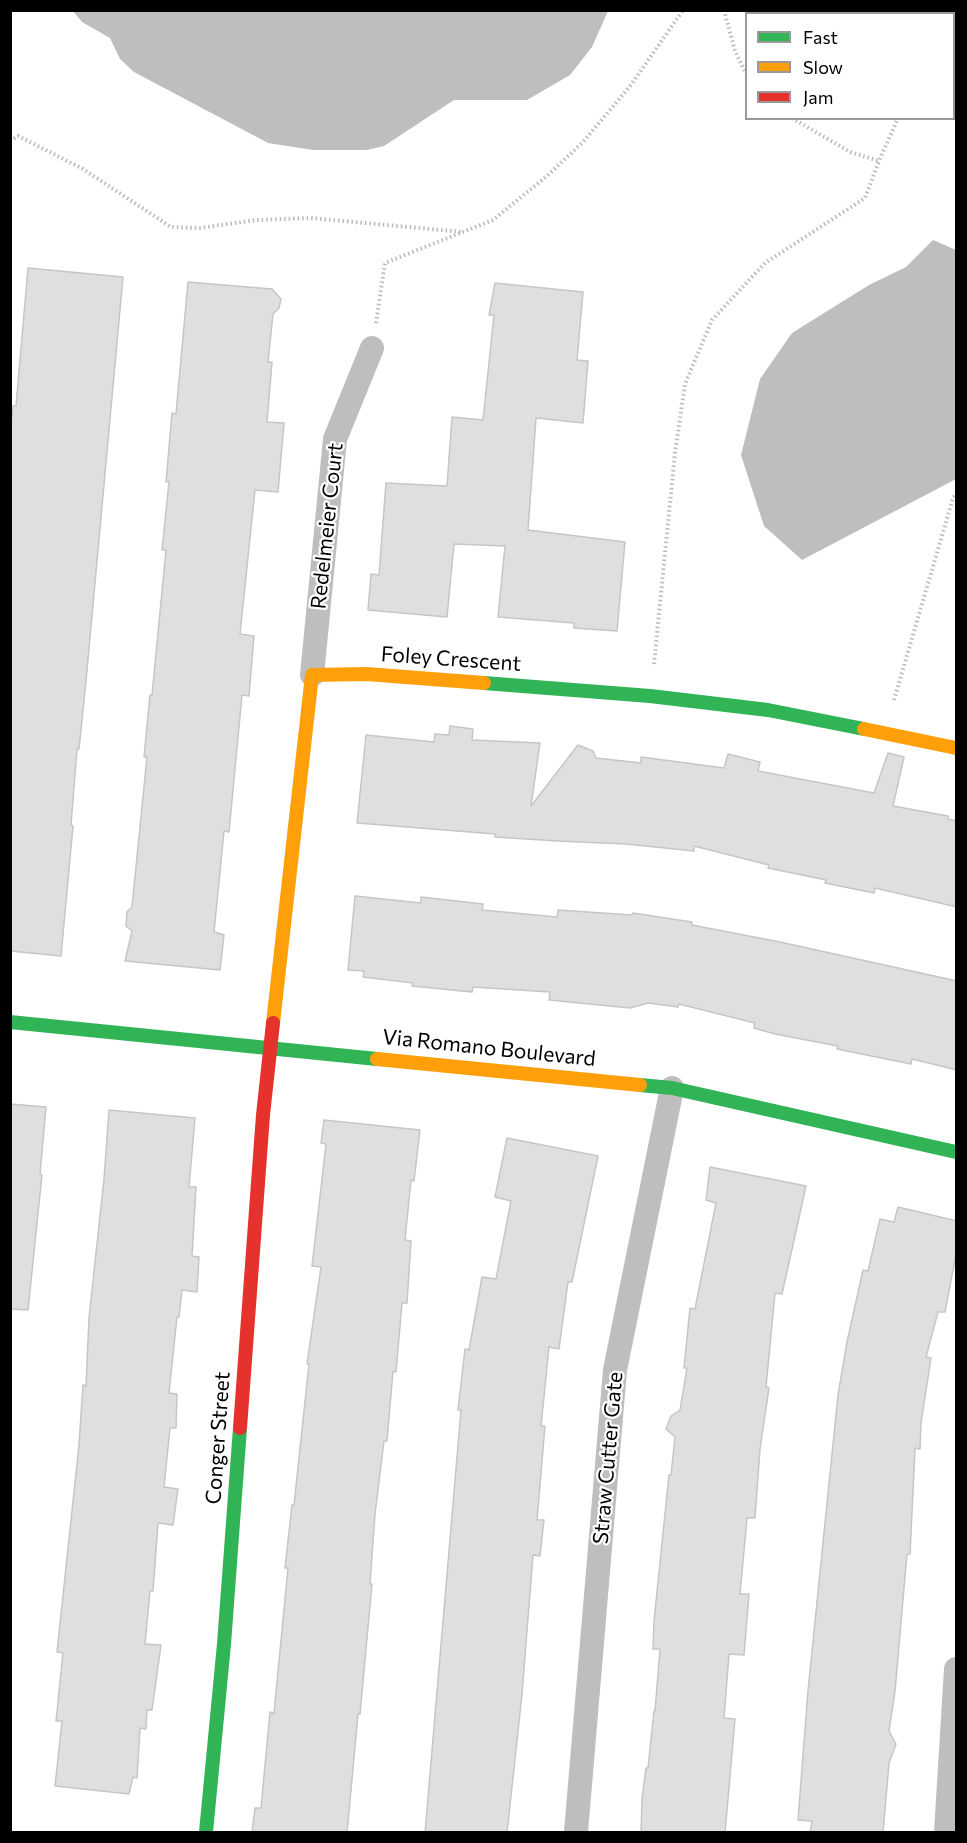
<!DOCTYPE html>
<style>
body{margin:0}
#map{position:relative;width:967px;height:1843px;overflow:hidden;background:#fff;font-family:Commissioner,sans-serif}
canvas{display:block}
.frame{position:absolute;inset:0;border:12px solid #000;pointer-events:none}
.legend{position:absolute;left:745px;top:12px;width:210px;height:108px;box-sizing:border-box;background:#fff;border:2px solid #999;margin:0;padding:8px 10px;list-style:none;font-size:18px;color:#000}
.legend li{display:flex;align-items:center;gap:12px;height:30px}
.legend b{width:30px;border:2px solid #999}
</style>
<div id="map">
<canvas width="967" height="1843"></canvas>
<div class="frame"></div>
<ul class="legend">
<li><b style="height:8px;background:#30b455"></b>Fast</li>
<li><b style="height:8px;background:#ff9f0a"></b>Slow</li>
<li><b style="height:8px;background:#e5322d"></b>Jam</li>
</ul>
</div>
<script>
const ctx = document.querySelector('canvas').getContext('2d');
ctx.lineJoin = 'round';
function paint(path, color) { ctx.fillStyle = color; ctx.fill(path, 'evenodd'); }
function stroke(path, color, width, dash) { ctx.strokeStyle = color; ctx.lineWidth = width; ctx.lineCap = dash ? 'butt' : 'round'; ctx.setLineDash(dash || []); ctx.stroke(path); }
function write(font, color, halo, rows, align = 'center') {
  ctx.font = font + ' Commissioner,sans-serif'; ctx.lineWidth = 4.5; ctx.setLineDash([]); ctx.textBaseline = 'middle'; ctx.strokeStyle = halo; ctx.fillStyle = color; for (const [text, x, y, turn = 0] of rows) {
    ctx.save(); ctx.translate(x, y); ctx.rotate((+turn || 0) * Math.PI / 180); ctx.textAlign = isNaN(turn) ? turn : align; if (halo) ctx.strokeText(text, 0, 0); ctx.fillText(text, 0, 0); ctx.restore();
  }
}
const water = new Path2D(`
 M 73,11 L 608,11 L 592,47 L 570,75 L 527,100 L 454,100 L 384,146 L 367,150 L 313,150 L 268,143 L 134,72 L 120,59 L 110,38 L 82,22 Z
 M 933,240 L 956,250 L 956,479 L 802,560 L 764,526 L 741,455 L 760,379 L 792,333 L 869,285 L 906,267 Z`);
const building = new Path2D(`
 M 28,268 L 123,277 L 86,681 L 79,749 L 77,749 L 71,825 L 73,826 L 61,956 L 10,951 L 10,431 L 13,406 L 16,406 Z
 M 188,282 L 272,289 L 281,299 L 279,308 L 273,314 L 268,362 L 272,362 L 267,422 L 284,423 L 278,492 L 255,490 L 240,634 L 254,636 L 249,696 L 242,695 L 229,832 L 224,831 L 214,932 L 224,935 L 220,970 L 125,961 L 132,931 L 126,926 L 127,912 L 132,907 L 147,757 L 144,757 L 150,695 L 152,695 L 166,550 L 162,550 L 169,482 L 166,482 L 172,413 L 176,414 Z
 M 495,283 L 583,292 L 577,360 L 588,361 L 583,423 L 536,418 L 528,530 L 625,542 L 617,631 L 574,628 L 574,623 L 498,617 L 505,546 L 454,544 L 447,617 L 368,610 L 371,574 L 379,575 L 386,483 L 447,486 L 452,417 L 483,420 L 494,315 L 489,315 Z
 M 450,726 L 473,729 L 472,740 L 540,743 L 531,806 L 578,745 L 593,751 L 596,758 L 641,763 L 641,757 L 724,768 L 728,754 L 760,762 L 758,771 L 874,793 L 888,753 L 904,757 L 893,806 L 948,816 L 948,819 L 957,821 L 957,907 L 875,888 L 874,893 L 825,883 L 826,880 L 768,868 L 769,865 L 694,846 L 694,851 L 626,844 L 557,841 L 495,837 L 495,834 L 357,823 L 366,735 L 434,742 L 435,734 L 449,735 Z
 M 355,896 L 421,903 L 421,897 L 483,904 L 482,910 L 557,917 L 558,910 L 632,915 L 633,913 L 692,922 L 692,925 L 780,942 L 957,981 L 957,1070 L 912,1059 L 911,1064 L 837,1049 L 838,1046 L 775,1034 L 754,1028 L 755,1023 L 679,1004 L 678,1007 L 648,1003 L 630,1008 L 549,1000 L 550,992 L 473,987 L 472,992 L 412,986 L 413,983 L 363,977 L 364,971 L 348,970 Z
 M 10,1104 L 46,1107 L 40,1174 L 42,1175 L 28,1310 L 10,1309 Z
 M 109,1110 L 195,1118 L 189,1187 L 196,1187 L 192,1256 L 199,1257 L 197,1292 L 182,1290 L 179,1317 L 177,1317 L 169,1393 L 177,1394 L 176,1428 L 170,1428 L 164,1487 L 178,1489 L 173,1525 L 158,1523 L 153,1591 L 150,1591 L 145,1644 L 161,1645 L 152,1710 L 147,1710 L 146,1729 L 140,1728 L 137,1778 L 133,1777 L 129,1794 L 55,1786 L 62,1721 L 56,1721 L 63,1653 L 57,1652 L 79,1445 L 83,1385 L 86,1386 L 89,1318 L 104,1179 Z
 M 324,1120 L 420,1130 L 414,1181 L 411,1180 L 405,1240 L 411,1241 L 407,1303 L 402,1303 L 396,1372 L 393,1371 L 387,1441 L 384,1441 L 375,1514 L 370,1584 L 372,1584 L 360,1714 L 358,1714 L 347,1833 L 252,1833 L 255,1808 L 261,1808 L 270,1712 L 274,1713 L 288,1568 L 285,1568 L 292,1505 L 294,1505 L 309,1364 L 307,1364 L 321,1267 L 312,1266 L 326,1144 L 321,1143 Z
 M 507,1138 L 598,1156 L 572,1282 L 568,1282 L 559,1349 L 549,1347 L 541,1426 L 545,1426 L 537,1520 L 544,1520 L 540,1556 L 533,1555 L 522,1694 L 507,1833 L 425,1833 L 461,1410 L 458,1410 L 465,1349 L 469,1350 L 482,1277 L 496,1279 L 511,1201 L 495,1197 Z
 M 710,1167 L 806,1186 L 782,1294 L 775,1293 L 766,1387 L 769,1388 L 760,1449 L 755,1518 L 747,1518 L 740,1594 L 749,1594 L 744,1655 L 729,1654 L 724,1718 L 735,1719 L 725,1833 L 641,1833 L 642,1799 L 646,1768 L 648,1768 L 654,1711 L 655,1711 L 660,1649 L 653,1649 L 654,1621 L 669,1475 L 671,1475 L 675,1437 L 666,1429 L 671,1416 L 680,1410 L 687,1368 L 684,1368 L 690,1308 L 695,1309 L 716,1203 L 706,1200 Z
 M 898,1207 L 957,1221 L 957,1249 L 945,1312 L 938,1312 L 926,1357 L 931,1358 L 921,1423 L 920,1449 L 915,1448 L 910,1554 L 907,1554 L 895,1691 L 889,1731 L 896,1744 L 889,1763 L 883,1833 L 810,1833 L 812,1821 L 798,1820 L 808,1691 L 838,1395 L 847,1342 L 863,1270 L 868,1271 L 880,1219 L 894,1222 Z`);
const path = new Path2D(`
 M 724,10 L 735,51 L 746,74
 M 954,39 L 956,35
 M 792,118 L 850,152 L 879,161
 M 10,141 L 18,136 L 83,169 L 171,227 L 200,228 L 256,220 L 311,218 L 463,232
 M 376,323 L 385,263 L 493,220 L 547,176 L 583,142 L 631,85 L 683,10
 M 654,664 L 675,453 L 685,384 L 712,320 L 765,263 L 865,198 L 879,161 L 898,118
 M 894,700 L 953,498 L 956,494`);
const street = new Path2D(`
 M 312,675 L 335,439 L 372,348
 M 576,1832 L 615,1370 L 672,1088
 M 946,1832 L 956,1669`);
const fast = new Path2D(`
 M 484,683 L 650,696 L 768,710 L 864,729
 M 10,1022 L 377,1059
 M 640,1085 L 672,1088 L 956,1152
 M 206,1832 L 224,1644 L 240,1428`);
const slow = new Path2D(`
 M 864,729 L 956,748
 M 273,1023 L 312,675 L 366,674 L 484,683
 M 377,1059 L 640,1085`);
const jam = new Path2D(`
 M 240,1428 L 263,1115 L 273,1023`);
const streetNames = [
 ["Redelmeier Court",327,526,-84],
 ["Foley Crescent",451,659,4],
 ["Via Romano Boulevard",489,1048,6],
 ["Conger Street",218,1438,-86],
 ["Straw Cutter Gate",608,1458,-85]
];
paint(water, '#bebebe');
paint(building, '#dfdfdf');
stroke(building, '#c6c6c6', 1.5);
stroke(path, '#b9b9b9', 4, [1.5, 3]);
stroke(street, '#bebebe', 24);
stroke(fast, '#30b455', 14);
stroke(slow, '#ff9f0a', 14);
stroke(jam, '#e5322d', 14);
write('21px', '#000', '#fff', streetNames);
</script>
